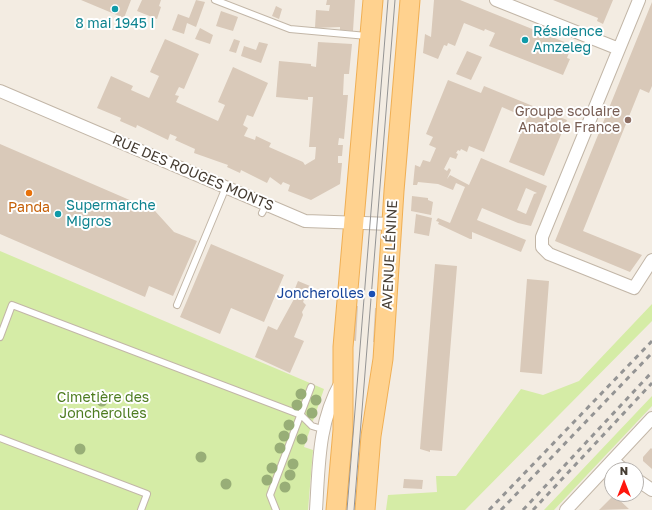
<!DOCTYPE html>
<meta charset="utf-8">
<style>
body{margin:0}
#map{position:relative;width:652px;height:510px;overflow:hidden;background:#f3ece2;font-family:"Golos Text",sans-serif}
canvas{display:block}
.north{position:absolute;left:604px;top:462px;width:40px;height:40px;box-sizing:border-box;background:#fff;border:1px solid #b5b1ad;border-radius:50%;rotate:0deg;font-size:11px;font-weight:700;line-height:16px;text-align:center;color:#453c32}
.north::after{content:'';display:block;margin:auto;width:14px;height:18px;background:#ff160d;clip-path:polygon(50% 0,100% 100%,50% 72%,0 100%)}
</style>
<div id="map">
<canvas width="652" height="510"></canvas>
<div class="north">N</div>
</div>
<script>
const ctx = document.querySelector('canvas').getContext('2d');
ctx.lineJoin = 'round';
function paint(path, color) { ctx.fillStyle = color; ctx.fill(path, 'evenodd'); }
function stroke(path, color, width, dash) { ctx.strokeStyle = color; ctx.lineWidth = width; ctx.lineCap = dash ? 'butt' : 'round'; ctx.setLineDash(dash || []); ctx.stroke(path); }
function write(font, color, halo, rows, align = 'center') {
  ctx.font = font + ' "Golos Text",sans-serif'; ctx.lineWidth = 4; ctx.setLineDash([]); ctx.textBaseline = 'middle'; ctx.strokeStyle = halo; ctx.fillStyle = color; for (const [text, x, y, turn = 0] of rows) {
    ctx.save(); ctx.translate(x, y); ctx.rotate((+turn || 0) * Math.PI / 180); ctx.textAlign = isNaN(turn) ? turn : align; if (halo) ctx.strokeText(text, 0, 0); ctx.fillText(text, 0, 0); ctx.restore();
  }
}
const green = new Path2D(`
 M 0,251 L 324,389 L 304,447 L 313,450 L 308,510 L 0,510 Z
 M 652,304 L 652,321 L 465,510 L 386,510 L 388,495 L 437,492 L 436,476 L 456,476 L 521,389 L 543,395 L 579,381 Z
 M 652,396 L 652,406 L 554,510 L 544,510 Z`);
const building = new Path2D(`
 M 81,0 L 131,0 L 124,18 Z
 M 142,0 L 161,0 L 159,6 L 161,7 L 157,19 L 137,11 Z
 M 196,0 L 205,2 L 196,27 L 187,23 L 184,34 L 172,30 L 178,14 L 189,18 Z
 M 327,0 L 355,0 L 353,31 L 340,30 L 340,27 L 315,28 L 316,10 L 329,11 L 330,5 L 326,5 Z
 M 434,0 L 460,0 L 572,45 L 567,58 L 570,59 L 563,75 L 489,46 L 495,33 L 485,29 L 484,31 L 464,23 L 455,46 L 448,43 L 447,46 L 444,45 L 438,59 L 423,53 L 425,34 L 431,37 Z
 M 553,0 L 613,0 L 603,24 L 597,21 L 598,18 Z
 M 652,2 L 652,86 L 649,93 L 640,89 L 583,231 L 642,255 L 630,272 L 555,241 Z
 M 276,6 L 282,9 L 279,19 L 272,16 Z
 M 221,11 L 238,17 L 233,31 L 216,26 Z
 M 200,28 L 213,35 L 210,44 L 195,39 Z
 M 165,39 L 199,54 L 184,89 L 179,87 L 175,95 L 179,96 L 176,102 L 218,121 L 225,105 L 218,102 L 233,67 L 268,83 L 253,117 L 247,115 L 243,125 L 248,128 L 244,136 L 255,140 L 256,136 L 271,143 L 269,147 L 303,162 L 305,165 L 315,159 L 316,147 L 309,147 L 313,97 L 308,97 L 308,100 L 276,97 L 279,61 L 311,64 L 311,66 L 316,67 L 318,42 L 352,44 L 349,74 L 344,74 L 343,95 L 348,95 L 344,139 L 339,138 L 338,145 L 343,145 L 342,156 L 338,156 L 338,163 L 342,163 L 340,184 L 311,200 L 288,191 L 290,185 L 283,182 L 281,185 L 270,177 L 267,183 L 241,170 L 240,173 L 227,167 L 228,165 L 194,153 L 195,149 L 175,140 L 177,137 L 170,134 L 168,140 L 137,125 L 136,128 L 120,121 L 121,118 L 97,108 L 111,76 L 133,86 L 131,90 L 149,98 L 159,76 L 150,72 Z
 M 234,39 L 240,41 L 236,53 L 229,51 Z
 M 259,42 L 268,44 L 261,63 L 241,56 L 244,46 L 256,50 Z
 M 467,51 L 482,57 L 471,80 L 456,74 Z
 M 448,80 L 481,93 L 484,86 L 567,120 L 544,176 L 509,162 L 527,118 L 502,107 L 484,152 L 469,146 L 467,152 L 461,149 L 460,151 L 458,150 L 456,153 L 458,154 L 456,159 L 450,157 L 444,169 L 447,171 L 449,168 L 451,170 L 447,179 L 450,175 L 469,185 L 481,158 L 547,186 L 531,226 L 518,223 L 482,208 L 477,220 L 526,240 L 521,252 L 472,232 L 472,239 L 470,239 L 438,224 L 439,222 L 436,221 L 438,218 L 450,223 L 465,187 L 456,183 L 453,190 L 438,184 L 418,182 L 417,185 L 413,185 L 415,165 L 420,167 L 423,160 L 430,162 L 436,148 L 429,145 L 433,137 L 426,134 ZM 526,188 L 537,193 L 534,194 L 526,214 L 517,210 Z
 M 0,144 L 155,211 L 174,232 L 197,241 L 173,296 L 149,286 L 145,297 L 0,234 Z
 M 412,196 L 428,198 L 428,200 L 433,202 L 431,215 L 411,211 Z
 M 416,214 L 432,218 L 429,236 L 414,233 Z
 M 211,244 L 284,275 L 264,322 L 231,308 L 220,334 L 180,317 Z
 M 435,264 L 457,266 L 442,451 L 430,450 L 430,452 L 420,449 Z
 M 527,279 L 549,281 L 542,374 L 520,372 Z
 M 298,281 L 310,286 L 303,302 L 306,305 L 302,312 L 303,315 L 294,337 L 304,341 L 290,373 L 255,357 L 268,326 L 277,330 L 294,299 L 297,299 L 298,298 L 292,296 Z
 M 354,306 L 358,306 L 356,341 L 351,340 Z
 M 375,308 L 380,308 L 378,342 L 373,342 Z
 M 651,448 L 652,449 L 652,469 L 643,461 L 643,457 Z
 M 404,479 L 423,480 L 422,489 L 403,488 Z
 M 614,495 L 629,509 L 599,510 Z`);
const service = new Path2D(`
 M 215,0 L 290,29 L 367,36
 M 262,213 L 266,205
 M 177,305 L 226,187
 M 0,337 L 12,305 L 301,415 L 312,426 L 322,429
 M 0,438 L 147,494 L 141,510
 M 276,510 L 270,495 L 311,387`);
const minor = new Path2D(`
 M 496,0 L 619,49
 M 639,0 L 542,237 L 542,247 L 549,254 L 634,288 L 652,260
 M 0,91 L 305,221 L 392,224
 M 613,461 L 624,470
 M 636,479 L 652,490
 M 316,510 C 319,464 318,423 341,382
 M 566,510 L 652,418`);
const primary = new Path2D(`
 M 336,510 L 343,430 L 343,347 L 373,0
 M 365,510 L 371,436 L 383,359 L 394,191 L 410,0`);
const tram = new Path2D(`
 M 347,510 L 388,0
 M 354,510 L 395,0`);
const rail = new Path2D(`
 M 489,510 L 652,341
 M 501,510 L 652,353
 M 523,510 L 652,372
 M 533,510 L 652,383`);
const trees = [
 [301,394],
 [316,400],
 [102,401],
 [297,405],
 [312,413],
 [289,425],
 [284,436],
 [302,439],
 [280,448],
 [80,449],
 [201,457],
 [293,464],
 [272,468],
 [290,475],
 [267,480],
 [226,484],
 [285,487]
];
const markers = [
 [115,9,4,"#0f9aa8"],
 [525,40,4,"#0f9aa8"],
 [628,120,4,"#8d6e63"],
 [29,193,4,"#e8710a"],
 [58,214,4,"#0f9aa8"],
 [372,294,4,"#1a4fb4"]
];
const cultureNames = [
 ["8 mai 1945 I",115,24,"center"],
 ["Résidence",533,32],
 ["Amzeleg",533,48],
 ["Supermarche",66,206],
 ["Migros",66,222]
];
const educationNames = [
 ["Groupe scolaire",620,112],
 ["Anatole France",620,128]
];
const streetNames = [
 ["RUE DES ROUGES MONTS",193,173,23],
 ["AVENUE LÉNINE",390,255,-87]
];
const foodNames = [
 ["Panda",29,208]
];
const transitNames = [
 ["Joncherolles",364,294]
];
const parkNames = [
 ["Cimetière des",103,398],
 ["Joncherolles",103,414]
];
paint(green, '#d5eca6');
paint(building, '#d9c9b9');
stroke(service, '#c2b6a7', 8);
stroke(minor, '#c2b6a7', 14);
stroke(primary, '#f0af54', 21);
stroke(service, '#fff', 6);
stroke(minor, '#fff', 12);
stroke(primary, '#ffd28f', 19);
stroke(tram, '#949494', 1);
stroke(rail, '#949494', 3, [5, 5]);
ctx.fillStyle = '#98ae77';
for (const [x, y] of trees) { ctx.beginPath(); ctx.arc(x, y, 5.5, 0, 2 * Math.PI); ctx.fill(); }
for (const [x, y, r, color] of markers) { const dot = new Path2D(); dot.arc(x, y, r, 0, 2 * Math.PI); ctx.fillStyle = color; ctx.fill(dot); stroke(dot, '#fff', 1.5); }
write('14px', '#0d838f', '#fff', cultureNames, 'left');
write('14px', '#785e54', '#fff', educationNames, 'right');
write('14px', '#453c32', '#fff', streetNames);
write('14px', '#c56008', '#fff', foodNames);
write('14px', '#164399', '#fff', transitNames, 'right');
write('14px', '#4d7c20', '#fff', parkNames);
</script>
